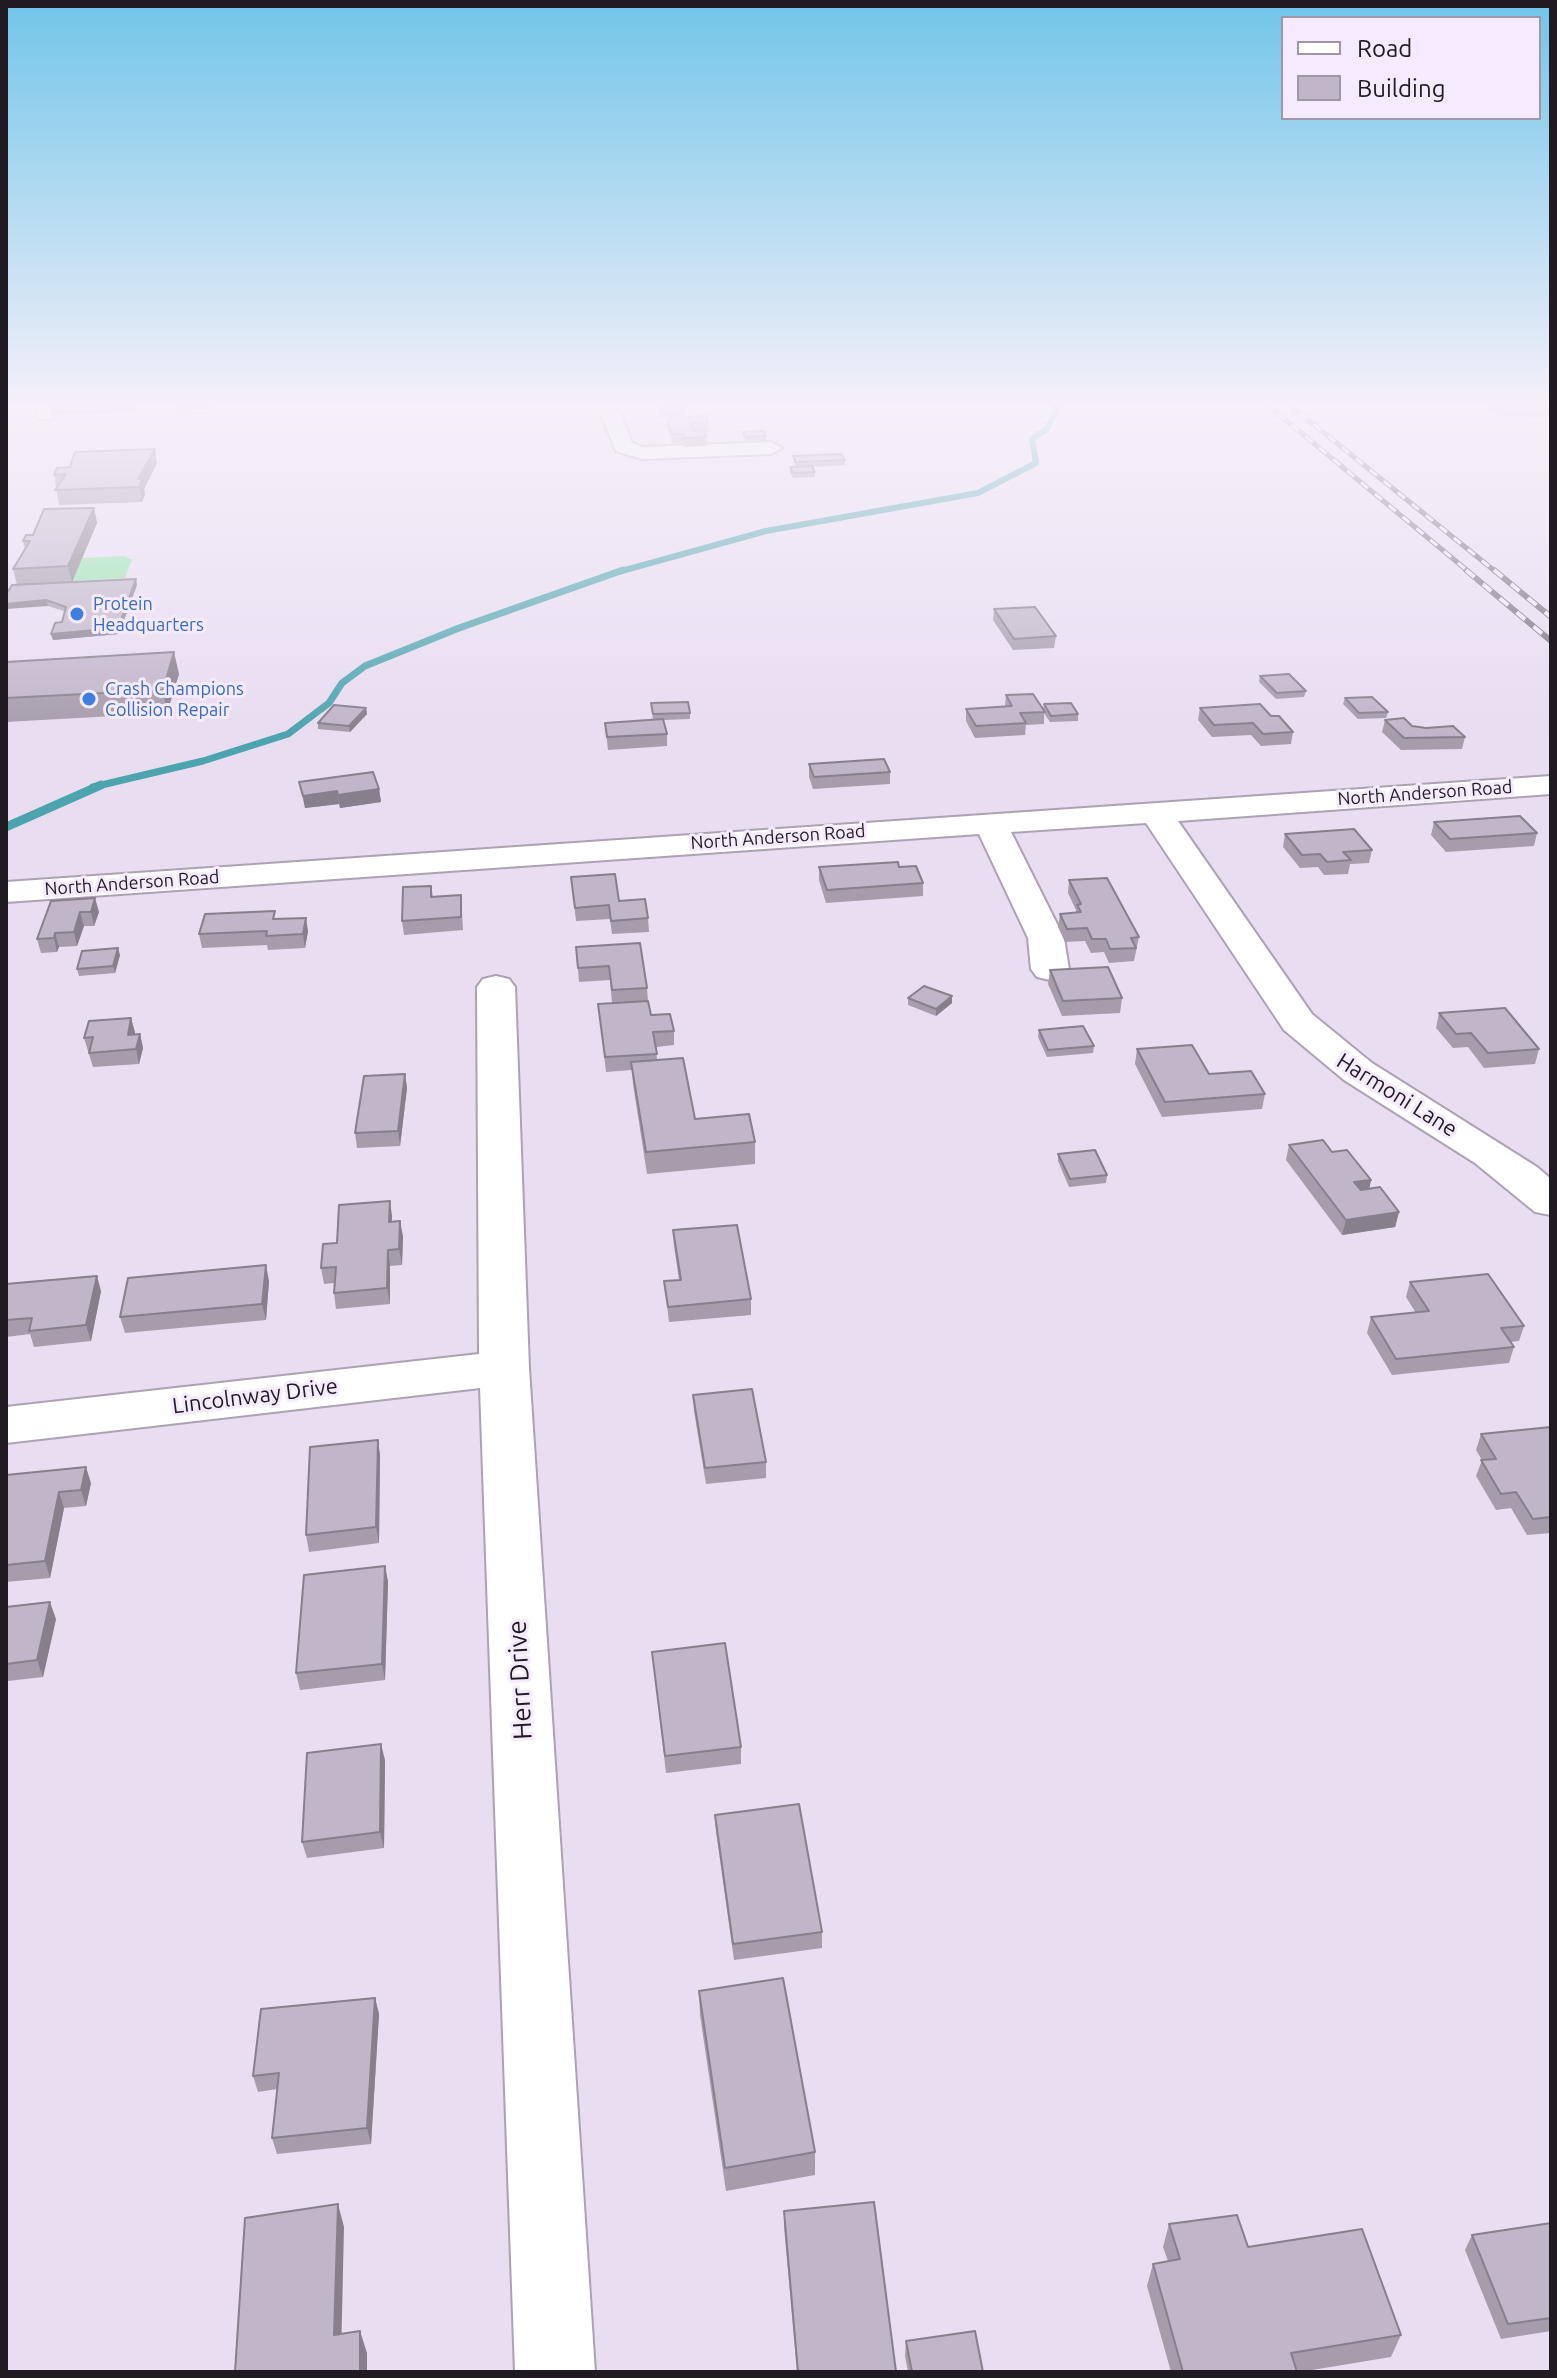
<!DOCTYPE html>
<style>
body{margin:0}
#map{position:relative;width:1557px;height:2378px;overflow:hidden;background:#e9ddf1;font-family:Ubuntu,sans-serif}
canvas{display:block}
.frame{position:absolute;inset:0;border:8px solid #201b22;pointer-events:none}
.legend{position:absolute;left:1281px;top:16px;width:260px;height:104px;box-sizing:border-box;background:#f6eafe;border:2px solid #a097a6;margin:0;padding:10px 14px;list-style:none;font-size:24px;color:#201b22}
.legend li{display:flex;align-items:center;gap:16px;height:40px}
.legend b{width:40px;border:2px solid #a097a6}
</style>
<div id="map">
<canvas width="1557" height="2378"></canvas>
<div class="frame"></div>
<ul class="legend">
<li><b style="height:10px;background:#fff"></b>Road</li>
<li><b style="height:22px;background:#c1b5c8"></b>Building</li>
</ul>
</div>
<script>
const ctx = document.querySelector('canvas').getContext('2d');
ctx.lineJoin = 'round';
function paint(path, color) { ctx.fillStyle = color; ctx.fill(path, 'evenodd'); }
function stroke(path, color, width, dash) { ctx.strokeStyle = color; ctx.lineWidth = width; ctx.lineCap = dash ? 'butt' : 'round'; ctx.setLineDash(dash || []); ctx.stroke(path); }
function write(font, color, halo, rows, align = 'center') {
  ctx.font = font + ' Ubuntu,sans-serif'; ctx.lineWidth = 6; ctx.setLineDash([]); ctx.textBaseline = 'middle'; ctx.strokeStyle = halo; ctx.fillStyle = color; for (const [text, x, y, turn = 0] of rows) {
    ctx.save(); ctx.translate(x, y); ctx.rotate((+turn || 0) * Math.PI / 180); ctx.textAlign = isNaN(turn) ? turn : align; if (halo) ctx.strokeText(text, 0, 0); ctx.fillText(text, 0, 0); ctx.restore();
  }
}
const green = new Path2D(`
 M 124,556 L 132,560 L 125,578 L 72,581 L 82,558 Z`);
const streamFar2 = new Path2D(`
 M 618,572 L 766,531 L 978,493 L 1036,463 L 1032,439 L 1047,429 L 1057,409 L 1054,402`);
const streamFar1 = new Path2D(`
 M 93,787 L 203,761 L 288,734 L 329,703 L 342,683 L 365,666 L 459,628 L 623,570`);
const stream = new Path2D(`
 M 6,827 L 101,785`);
const minor = new Path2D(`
 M 43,402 L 63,402 L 53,419 L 39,419 L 36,415 Z
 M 596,402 L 616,402 L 632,443 L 643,447 L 771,442 L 782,448 L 771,454 L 642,459 L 616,451 Z
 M 1551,776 L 1551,794 L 1178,821 L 1312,1014 L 1372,1063 L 1537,1167 L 1551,1179 L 1551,1215 L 1535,1212 L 1475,1163 L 1344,1080 L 1284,1030 L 1146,823 L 1011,832 L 1064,938 L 1069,969 L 1063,977 L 1050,980 L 1037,977 L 1031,969 L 1028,938 L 979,834 L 6,902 L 6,882 Z
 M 496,976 L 509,979 L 515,987 L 529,1368 L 595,2372 L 515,2372 L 480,1388 L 6,1443 L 6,1407 L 479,1354 L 477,987 L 483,979 Z`);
const railFar1 = new Path2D(`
 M 1264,402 L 1469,572
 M 1286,402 L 1496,572`);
const rail = new Path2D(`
 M 1466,570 L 1551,641
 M 1494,570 L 1551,617`);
const wall = new Path2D(`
 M 141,402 L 136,412 L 52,415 L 50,406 Z
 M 175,402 L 214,402 L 212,409 L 175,411 L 174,406 Z
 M 359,402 L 377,402 L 377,403 L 360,404 Z
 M 657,402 L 689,402 L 690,412 L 683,413 L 683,417 L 708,422 L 709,432 L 704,432 L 706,437 L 707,446 L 684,447 L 683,443 L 672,444 L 667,427 L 666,418 L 662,418 Z
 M 1486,402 L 1546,402 L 1547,404 L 1551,405 L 1551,417 L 1501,416 L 1486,410 Z
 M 743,432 L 766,436 L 766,441 L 746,442 L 743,436 Z
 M 793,456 L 845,460 L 845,465 L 812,467 L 815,472 L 815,477 L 793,478 L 790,472 L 790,467 L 796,467 L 793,460 Z
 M 157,463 L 144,489 L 145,494 L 142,502 L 59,505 L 54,475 Z
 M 94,508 L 97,523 L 72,582 L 17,585 L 13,569 L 25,549 L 23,541 Z
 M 137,585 L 119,634 L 53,640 L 51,634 L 62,622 L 64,611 L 6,593 Z
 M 994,609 L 1056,636 L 1054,648 L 1013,650 L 993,620 Z
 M 6,662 L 179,674 L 167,713 L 6,722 Z
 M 1260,676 L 1306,691 L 1304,697 L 1276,699 L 1259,682 Z
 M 1006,695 L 1043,709 L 1044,704 L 1078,714 L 1078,721 L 1050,722 L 1044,713 L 1044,724 L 1026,725 L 1025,735 L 975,738 L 966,721 L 966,709 L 1005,706 Z
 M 1345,698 L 1388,712 L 1386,718 L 1358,719 L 1343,704 Z
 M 651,703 L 690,713 L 690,719 L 664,720 L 667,734 L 667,746 L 608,750 L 605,723 L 653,720 Z
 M 366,708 L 367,714 L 350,732 L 318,729 L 318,723 Z
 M 1200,708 L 1271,716 L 1293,732 L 1291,744 L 1261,746 L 1251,735 L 1212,737 L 1198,720 Z
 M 1385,720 L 1465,737 L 1462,749 L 1401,750 L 1382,732 Z
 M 809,764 L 890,772 L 890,784 L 813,789 L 809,777 Z
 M 299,782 L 379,789 L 381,802 L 340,808 L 339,804 L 305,808 Z
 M 1434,822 L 1537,833 L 1534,846 L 1446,852 L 1431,835 Z
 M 1285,834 L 1372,850 L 1369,863 L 1350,864 L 1348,874 L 1324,875 L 1318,867 L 1300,868 L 1283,847 Z
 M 819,867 L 899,867 L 923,883 L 923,896 L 826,903 L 819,880 Z
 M 571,877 L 619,901 L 648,918 L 649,932 L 612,934 L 610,919 L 576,921 Z
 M 1069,880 L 1139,937 L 1134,961 L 1109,963 L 1104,952 L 1091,953 L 1085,941 L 1065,942 L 1058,927 L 1060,914 L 1076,913 L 1076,910 L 1068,893 Z
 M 431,886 L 433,897 L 461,895 L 463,930 L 404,935 L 402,921 Z
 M 51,901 L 99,912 L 94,926 L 84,926 L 77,946 L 59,947 L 57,952 L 41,953 L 37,939 Z
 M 277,919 L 308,931 L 305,948 L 268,950 L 267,945 L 202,948 L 199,934 Z
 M 576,947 L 647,988 L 648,1001 L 651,1015 L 674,1031 L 674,1045 L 656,1047 L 657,1060 L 695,1119 L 755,1142 L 755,1164 L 647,1174 L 633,1084 L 632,1070 L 606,1072 L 598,1004 L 612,1003 L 610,980 L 579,982 Z
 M 120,955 L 115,973 L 79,976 L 77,969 Z
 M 1050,970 L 1122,998 L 1120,1013 L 1062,1016 L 1048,984 Z
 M 952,996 L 952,1003 L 936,1016 L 908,1005 L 908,998 Z
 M 1439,1013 L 1539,1049 L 1535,1064 L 1484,1068 L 1468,1047 L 1453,1048 L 1436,1028 Z
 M 1039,1030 L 1094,1046 L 1093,1053 L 1047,1057 L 1038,1037 Z
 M 135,1032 L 135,1034 L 140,1034 L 143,1048 L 139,1064 L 93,1067 L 84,1038 Z
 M 1137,1049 L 1265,1094 L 1262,1109 L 1162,1117 L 1135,1064 Z
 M 405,1074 L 407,1088 L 400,1146 L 357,1148 L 355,1133 Z
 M 1289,1145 L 1332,1152 L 1371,1180 L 1369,1189 L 1399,1212 L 1395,1227 L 1342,1235 L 1286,1160 Z
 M 1058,1154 L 1107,1175 L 1106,1183 L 1069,1187 L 1058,1161 Z
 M 392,1216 L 392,1222 L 403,1236 L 402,1265 L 390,1266 L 390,1304 L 336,1309 L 334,1293 L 334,1283 L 324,1284 L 321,1268 L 337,1243 Z
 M 673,1230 L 751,1299 L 751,1315 L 669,1322 L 664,1281 L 679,1280 L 674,1246 Z
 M 269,1281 L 266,1320 L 125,1333 L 120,1317 Z
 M 1410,1282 L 1524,1326 L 1519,1341 L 1510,1342 L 1514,1347 L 1509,1363 L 1392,1375 L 1367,1333 L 1371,1317 L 1416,1313 L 1406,1297 Z
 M 6,1284 L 101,1291 L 91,1341 L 34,1347 L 30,1334 L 6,1337 Z
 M 693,1395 L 766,1462 L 766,1478 L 706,1484 L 694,1411 Z
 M 1551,1427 L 1551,1533 L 1527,1535 L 1511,1508 L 1496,1510 L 1476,1476 L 1482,1460 L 1476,1450 L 1481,1434 Z
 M 378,1440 L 380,1456 L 379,1543 L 309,1552 L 306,1535 Z
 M 6,1475 L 91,1483 L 86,1506 L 64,1508 L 50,1578 L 6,1582 Z
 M 385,1566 L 388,1582 L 385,1680 L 300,1690 L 296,1673 Z
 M 6,1607 L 56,1619 L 43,1677 L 8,1681 L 6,1690 Z
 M 652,1652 L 741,1747 L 741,1764 L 666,1773 Z
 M 385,1760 L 384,1848 L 307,1858 L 302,1842 Z
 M 715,1815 L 822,1932 L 822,1948 L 734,1960 L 716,1831 Z
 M 699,1991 L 815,2152 L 815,2175 L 726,2191 L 700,2015 Z
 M 375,1998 L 379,2014 L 371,2144 L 277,2154 L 272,2138 L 277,2089 L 258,2092 L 253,2076 Z
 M 784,2211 L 896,2372 L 797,2372 L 784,2227 Z
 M 1551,2223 L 1551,2331 L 1501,2339 L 1465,2250 L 1472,2235 Z
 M 1169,2224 L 1248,2247 L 1401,2335 L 1391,2357 L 1300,2372 L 1171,2372 L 1147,2286 L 1153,2264 L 1168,2261 L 1163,2247 Z
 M 906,2341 L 983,2372 L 908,2372 L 905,2356 Z`);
const shadedWall = new Path2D(`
 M 135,402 L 141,402 L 136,412 L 135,403 Z
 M 155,449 L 157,463 L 144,489 L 145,494 L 142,502 L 138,479 Z
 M 94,508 L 97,523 L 72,582 L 68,566 Z
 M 136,579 L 137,585 L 119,634 L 53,640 L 51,634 Z
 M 46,600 L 48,606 L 6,609 L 6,604 Z
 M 174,652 L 179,674 L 167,713 L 163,690 Z
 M 366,708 L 367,714 L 350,732 L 349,726 Z
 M 379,789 L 381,802 L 340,808 L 338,795 Z
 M 337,791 L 339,804 L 305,808 L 303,796 Z
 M 95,898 L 99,912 L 94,926 L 91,912 Z
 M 80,912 L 84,926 L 77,946 L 74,932 Z
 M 306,918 L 308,931 L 305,948 L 303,934 Z
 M 55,933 L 59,947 L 57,952 L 54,938 Z
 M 118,948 L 120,955 L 115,973 L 113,966 Z
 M 952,996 L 952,1003 L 936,1016 L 936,1009 Z
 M 131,1018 L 135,1032 L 131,1049 L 128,1035 Z
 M 140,1034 L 143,1048 L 139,1064 L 136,1049 Z
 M 405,1074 L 407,1088 L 400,1146 L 398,1131 Z
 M 1371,1180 L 1368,1195 L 1351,1197 L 1354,1182 Z
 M 390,1201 L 392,1216 L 391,1237 L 389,1222 Z
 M 1399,1212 L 1395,1227 L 1342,1235 L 1346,1220 Z
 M 400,1221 L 403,1236 L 402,1265 L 399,1249 Z
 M 388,1250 L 390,1266 L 390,1304 L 387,1288 Z
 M 266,1265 L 269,1281 L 266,1320 L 262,1304 Z
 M 97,1276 L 101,1291 L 91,1341 L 86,1325 Z
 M 378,1440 L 380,1456 L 379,1543 L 376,1527 Z
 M 86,1467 L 91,1483 L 86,1506 L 81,1490 Z
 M 59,1492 L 64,1508 L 50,1578 L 45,1561 Z
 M 385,1566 L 388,1582 L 385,1680 L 382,1664 Z
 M 50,1602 L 56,1619 L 43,1677 L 37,1660 Z
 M 381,1744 L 385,1760 L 384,1848 L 380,1832 Z
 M 375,1998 L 379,2014 L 371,2144 L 367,2128 Z
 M 338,2204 L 344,2227 L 341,2357 L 334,2335 Z
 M 360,2331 L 367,2353 L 367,2372 L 360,2372 Z`);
const building = new Path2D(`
 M 52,402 L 135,402 L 135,403 L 50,406 Z
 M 175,402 L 212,402 L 212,405 L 174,406 Z
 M 659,402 L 689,402 L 689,403 L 681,404 L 683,408 L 662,409 Z
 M 1490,402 L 1546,402 L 1547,404 L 1551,405 L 1551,408 L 1503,407 Z
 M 706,416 L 708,422 L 691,423 L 694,431 L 704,430 L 706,437 L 684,438 L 683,434 L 672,434 L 666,418 Z
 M 763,431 L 766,436 L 746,437 L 743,432 Z
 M 155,449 L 138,479 L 142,479 L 139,487 L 55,490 L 66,474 L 54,475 L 57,468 L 70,467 L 75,452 Z
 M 841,454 L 845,460 L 796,462 L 793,456 Z
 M 812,466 L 815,472 L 793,473 L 790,467 Z
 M 94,508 L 68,566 L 13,569 L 30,541 L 23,541 L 26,535 L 33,535 L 44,509 Z
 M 136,579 L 118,628 L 51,634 L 55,623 L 62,622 L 66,607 L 46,600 L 6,604 L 6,593 L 7,593 L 12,585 Z
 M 1035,607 L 1056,636 L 1014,639 L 994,609 Z
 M 174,652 L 163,690 L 6,698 L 6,662 Z
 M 1289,674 L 1306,691 L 1277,693 L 1260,676 Z
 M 1033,694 L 1045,712 L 1020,713 L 1026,723 L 976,726 L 966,709 L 1012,706 L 1006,695 Z
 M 1372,697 L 1388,712 L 1359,713 L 1345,698 Z
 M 688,702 L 690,713 L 653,714 L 651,703 Z
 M 1071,703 L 1078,714 L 1051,716 L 1044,704 Z
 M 1260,704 L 1271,716 L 1279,716 L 1293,732 L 1263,734 L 1253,723 L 1214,725 L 1200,708 Z
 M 334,705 L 366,708 L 349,726 L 318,723 Z
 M 1404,718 L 1412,726 L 1426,728 L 1453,726 L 1465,737 L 1404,738 L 1385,720 Z
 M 663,719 L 667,734 L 607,737 L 605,723 Z
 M 884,759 L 890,772 L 814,777 L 809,764 Z
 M 373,772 L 379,789 L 338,795 L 337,791 L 303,796 L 299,782 Z
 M 1520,816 L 1537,833 L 1450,839 L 1434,822 Z
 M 1354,829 L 1372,850 L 1343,852 L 1351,860 L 1327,862 L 1320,854 L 1302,855 L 1285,834 Z
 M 898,862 L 899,867 L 916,866 L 923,883 L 827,890 L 819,867 Z
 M 615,874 L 619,901 L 645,899 L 648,918 L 611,921 L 609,905 L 575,908 L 571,877 Z
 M 1107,878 L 1139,937 L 1131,938 L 1136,948 L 1110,949 L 1106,939 L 1092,939 L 1087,928 L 1067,929 L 1060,914 L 1081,912 L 1077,905 L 1081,904 L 1069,880 Z
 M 431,886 L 431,897 L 461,895 L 461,917 L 402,921 L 403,887 Z
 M 95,898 L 91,912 L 80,912 L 74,932 L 55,933 L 54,938 L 37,939 L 51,901 Z
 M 275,911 L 273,919 L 306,918 L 303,934 L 266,936 L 267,931 L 199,934 L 205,914 Z
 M 640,943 L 647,988 L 612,990 L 609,966 L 578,968 L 576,947 Z
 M 118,948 L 113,966 L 77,969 L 82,951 Z
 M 1108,967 L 1122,998 L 1063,1001 L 1050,970 Z
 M 924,986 L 952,996 L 936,1009 L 908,998 Z
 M 648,1001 L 651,1015 L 670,1014 L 674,1031 L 653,1032 L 657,1054 L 605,1057 L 598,1004 Z
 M 1505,1008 L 1539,1049 L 1488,1053 L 1471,1033 L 1456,1034 L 1439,1013 Z
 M 131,1018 L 128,1035 L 140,1034 L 136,1049 L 89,1053 L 93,1037 L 84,1038 L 89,1021 Z
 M 1083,1026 L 1094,1046 L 1048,1050 L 1039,1030 Z
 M 1192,1045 L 1209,1074 L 1251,1071 L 1265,1094 L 1165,1102 L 1137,1049 Z
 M 683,1058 L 695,1119 L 749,1114 L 755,1142 L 646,1152 L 631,1062 Z
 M 405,1074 L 398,1131 L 355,1133 L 364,1076 Z
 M 1323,1140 L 1332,1152 L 1347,1150 L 1371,1180 L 1354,1182 L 1361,1190 L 1380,1187 L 1399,1212 L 1346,1220 L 1289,1145 Z
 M 1095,1150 L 1107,1175 L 1070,1179 L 1058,1154 Z
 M 390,1201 L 389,1222 L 400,1221 L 399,1249 L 388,1250 L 387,1288 L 334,1293 L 336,1267 L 321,1268 L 323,1244 L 337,1243 L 339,1205 Z
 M 737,1225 L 751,1299 L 668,1307 L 664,1281 L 681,1280 L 673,1230 Z
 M 266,1265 L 262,1304 L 120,1317 L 128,1278 Z
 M 1488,1274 L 1524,1326 L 1501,1328 L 1514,1347 L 1396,1359 L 1371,1317 L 1429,1311 L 1410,1282 Z
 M 97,1276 L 86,1325 L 29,1331 L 32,1318 L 6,1320 L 6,1284 Z
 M 752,1389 L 766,1462 L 705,1468 L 693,1395 Z
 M 1551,1427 L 1551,1517 L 1533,1519 L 1516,1492 L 1501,1494 L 1481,1460 L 1496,1459 L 1481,1434 Z
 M 378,1440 L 376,1527 L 306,1535 L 310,1447 Z
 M 86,1467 L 81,1490 L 59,1492 L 45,1561 L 6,1565 L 6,1475 Z
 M 385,1566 L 382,1664 L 296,1673 L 304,1575 Z
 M 50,1602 L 37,1660 L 6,1664 L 6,1607 Z
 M 725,1643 L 741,1747 L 665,1756 L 652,1652 Z
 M 381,1744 L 380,1832 L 302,1842 L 307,1753 Z
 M 799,1804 L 822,1932 L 733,1944 L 715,1815 Z
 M 783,1978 L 815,2152 L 725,2168 L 699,1991 Z
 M 375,1998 L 367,2128 L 272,2138 L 279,2073 L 253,2076 L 261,2009 Z
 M 874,2202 L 896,2372 L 798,2372 L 784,2211 Z
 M 338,2204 L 334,2335 L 360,2331 L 360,2372 L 235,2372 L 245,2218 Z
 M 1237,2215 L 1248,2247 L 1362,2229 L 1401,2335 L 1291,2353 L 1297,2372 L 1183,2372 L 1153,2264 L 1180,2259 L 1169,2224 Z
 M 1551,2223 L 1551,2318 L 1508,2324 L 1472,2235 Z
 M 975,2331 L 983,2372 L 912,2372 L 906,2341 Z`);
const markers = [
 [77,614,8,"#3f7fe0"],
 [89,699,8,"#3f7fe0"]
];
const farShopnames = [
 ["Protein",93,604],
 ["Headquarters",93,625],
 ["Crash Champions",105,689],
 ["Collision Repair",105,710]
];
const farStreetnames = [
 ["North Anderson Road",1425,793,-4],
 ["North Anderson Road",778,837,-4],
 ["North Anderson Road",132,883,-4]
];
const streetNames = [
 ["Harmoni Lane",1397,1095,32],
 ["Lincolnway Drive",255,1396,-7]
];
const nearStreetnames = [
 ["Herr Drive",520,1680,-93]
];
paint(green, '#95e5ad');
stroke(streamFar2, '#4ca4ae', 6);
stroke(streamFar1, '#4ca4ae', 7);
stroke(stream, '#4ca4ae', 9);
stroke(minor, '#ada1b4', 4);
paint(minor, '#fff');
stroke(railFar1, '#78707d', 5);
stroke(rail, '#78707d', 6);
stroke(railFar1, '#f6eafe', 3, [9]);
stroke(rail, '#f6eafe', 4, [11]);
paint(wall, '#a69cac');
paint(shadedWall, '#877f8c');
paint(building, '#c1b5c8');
stroke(building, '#877f8c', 2);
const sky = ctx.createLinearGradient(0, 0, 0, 735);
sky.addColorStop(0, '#71c5e9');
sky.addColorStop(0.55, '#f5f0f9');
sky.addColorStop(1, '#f5f0f900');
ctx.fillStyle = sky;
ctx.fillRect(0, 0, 1557, 735);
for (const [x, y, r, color] of markers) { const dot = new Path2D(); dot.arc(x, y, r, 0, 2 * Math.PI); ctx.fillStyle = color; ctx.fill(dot); stroke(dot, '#f6eafe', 3); }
write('18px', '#366cbe', '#f6eafe', farShopnames, 'left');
write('18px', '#201b22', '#f6eafe', farStreetnames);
write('22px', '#201b22', '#f6eafe', streetNames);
write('26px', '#201b22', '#f6eafe', nearStreetnames);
</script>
